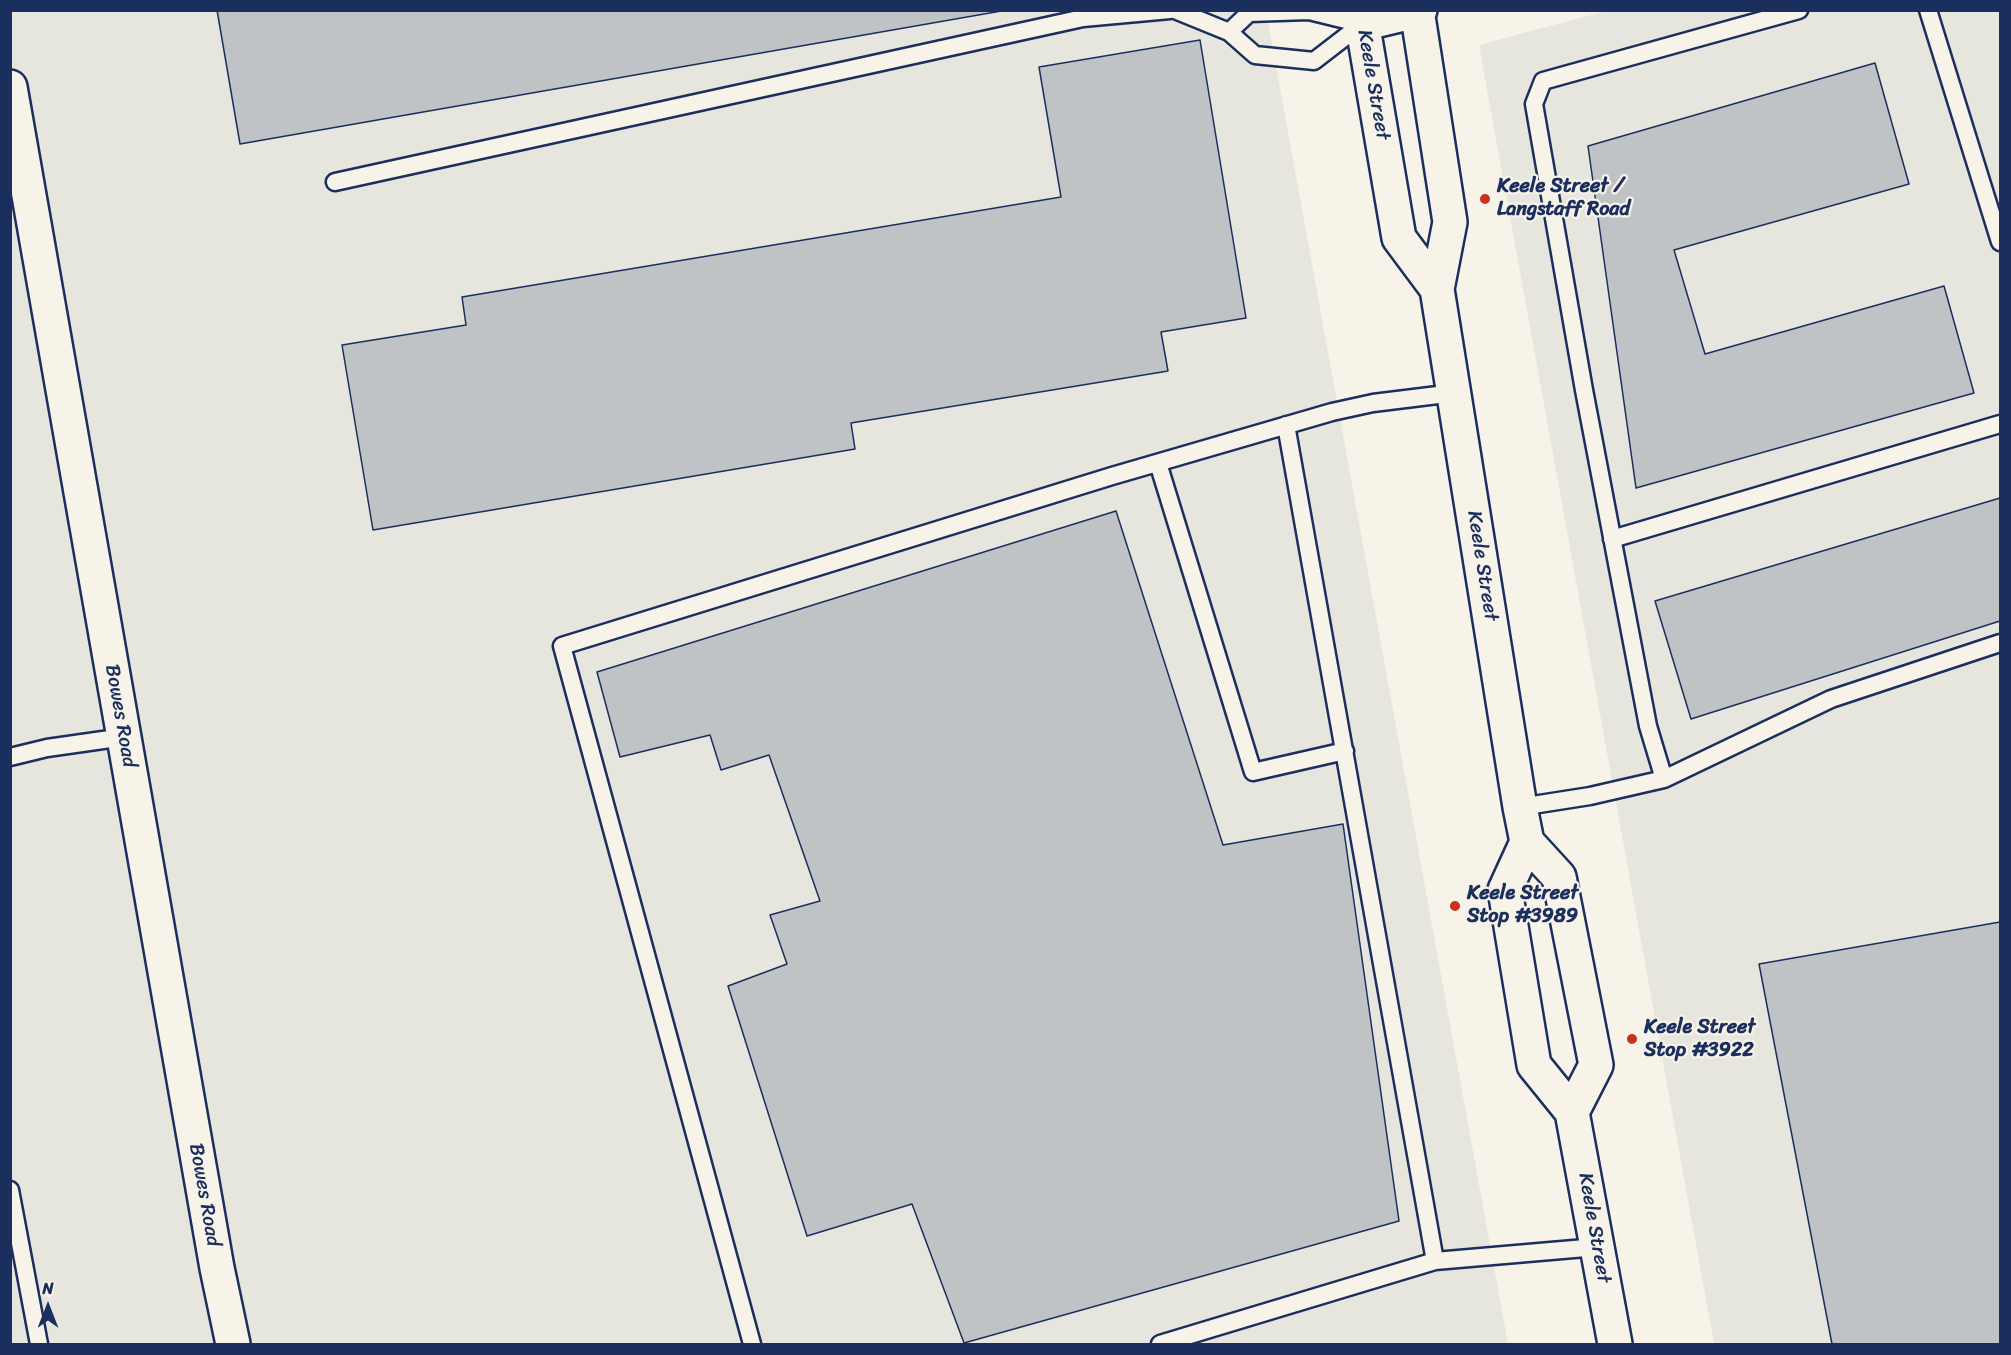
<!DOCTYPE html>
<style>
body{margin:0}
#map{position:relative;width:2011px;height:1355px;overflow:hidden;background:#f7f3e8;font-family:Sriracha,sans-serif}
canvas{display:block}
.frame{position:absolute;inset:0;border:12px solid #1b2f5e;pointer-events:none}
.north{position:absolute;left:18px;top:1277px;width:60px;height:60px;-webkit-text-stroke:4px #f7f3e8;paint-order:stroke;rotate:0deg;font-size:16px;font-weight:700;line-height:24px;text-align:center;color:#1b2f5e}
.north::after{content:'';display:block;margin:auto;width:21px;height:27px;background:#1b2f5e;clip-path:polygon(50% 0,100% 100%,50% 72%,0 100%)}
</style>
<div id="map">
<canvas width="2011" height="1355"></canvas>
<div class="frame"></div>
<div class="north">N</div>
</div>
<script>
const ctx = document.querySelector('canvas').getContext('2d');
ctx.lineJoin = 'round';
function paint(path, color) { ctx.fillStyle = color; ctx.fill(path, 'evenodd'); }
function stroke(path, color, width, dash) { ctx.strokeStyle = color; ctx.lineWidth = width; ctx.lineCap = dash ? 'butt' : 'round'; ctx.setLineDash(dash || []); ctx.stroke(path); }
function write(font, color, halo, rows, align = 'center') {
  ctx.font = font + ' Sriracha,sans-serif'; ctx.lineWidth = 4.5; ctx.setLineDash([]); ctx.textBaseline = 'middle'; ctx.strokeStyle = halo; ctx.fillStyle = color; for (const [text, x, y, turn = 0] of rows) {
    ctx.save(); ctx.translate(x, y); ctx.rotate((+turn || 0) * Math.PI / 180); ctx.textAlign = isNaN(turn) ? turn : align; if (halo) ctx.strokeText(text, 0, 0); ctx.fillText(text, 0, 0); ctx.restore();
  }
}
const built = new Path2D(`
 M 10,11 L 1266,11 L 1508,1344 L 11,1344 Z
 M 1606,11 L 2000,11 L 2000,1344 L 1714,1344 L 1479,45 Z`);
const building = new Path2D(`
 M 217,10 L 1007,10 L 240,144 Z
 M 1200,40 L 1246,318 L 1161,332 L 1168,371 L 851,423 L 855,449 L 373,530 L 342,345 L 466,325 L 462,297 L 1061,197 L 1039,67 Z
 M 1875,63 L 1909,184 L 1674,250 L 1705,354 L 1944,286 L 1974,393 L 1636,488 L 1588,146 Z
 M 2000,498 L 2000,621 L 1691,719 L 1655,601 Z
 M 1116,511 L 1223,845 L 1343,824 L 1399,1221 L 964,1343 L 912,1204 L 807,1236 L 728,986 L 787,964 L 770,915 L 820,901 L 769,755 L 721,770 L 710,735 L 620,757 L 597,672 Z
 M 2000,922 L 2000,1344 L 1832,1344 L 1759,964 Z`);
const lane = new Path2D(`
 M 1175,10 L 1229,32 L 1255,55 L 1314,61 L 1362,24
 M 1928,10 L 2000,242
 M 1229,32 L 1249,13 L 1309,11 L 1362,24
 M 335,182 L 1083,18 L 1170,10
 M 1286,425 L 1435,1261
 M 1158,463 L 1253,772 L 1345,751
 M 1612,539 L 2000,424
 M 10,757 L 47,748 L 124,737
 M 1664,779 L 1831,699 L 2000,643
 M 1520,807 L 1590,796 L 1664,779 L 1648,726 L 1584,390 L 1534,104 L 1543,81 L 1799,10
 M 10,1190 L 39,1344
 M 752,1344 L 562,646 L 1112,476 L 1332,412 L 1373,403 L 1454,393
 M 1160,1344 L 1435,1261 L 1597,1247`);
const street = new Path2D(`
 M 10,87 L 217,1268 L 233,1344`);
const secondary = new Path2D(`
 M 1360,10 L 1399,238 L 1437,289
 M 1417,10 L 1450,222 L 1437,289 L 1520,807 L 1527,842 L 1559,877 L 1596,1065 L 1572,1112
 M 1362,24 L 1420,10
 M 1527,842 L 1505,890 L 1534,1065 L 1572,1112 L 1615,1344`);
const markers = [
 [1485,199,6,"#c8321e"],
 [1455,906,6,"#c8321e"],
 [1632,1039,6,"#c8321e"]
];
const streetNames = [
 ["Keele Street",1373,85,80],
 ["Keele Street",1482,566,81],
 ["Bowes Road",120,716,80],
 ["Bowes Road",204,1195,80],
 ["Keele Street",1594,1228,80]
];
const poiNames = [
 ["Keele Street /",1497,187],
 ["Langstaff Road",1497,210],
 ["Keele Street",1467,894],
 ["Stop #3989",1467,917],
 ["Keele Street",1644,1028],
 ["Stop #3922",1644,1051]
];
paint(built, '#e6e5de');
paint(building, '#c0c3c5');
stroke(building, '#1b2f5e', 1.5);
stroke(lane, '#1b2f5e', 21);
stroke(street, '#1b2f5e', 38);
stroke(secondary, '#1b2f5e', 38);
stroke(lane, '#f7f3e8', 16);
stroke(street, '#f7f3e8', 33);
stroke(secondary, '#f7f3e8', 33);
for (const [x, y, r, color] of markers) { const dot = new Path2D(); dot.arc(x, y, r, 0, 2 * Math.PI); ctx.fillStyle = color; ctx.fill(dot); stroke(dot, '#f7f3e8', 2); }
write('20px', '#1b2f5e', '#f7f3e8', streetNames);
write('bold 20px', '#1b2f5e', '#f7f3e8', poiNames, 'left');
</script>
